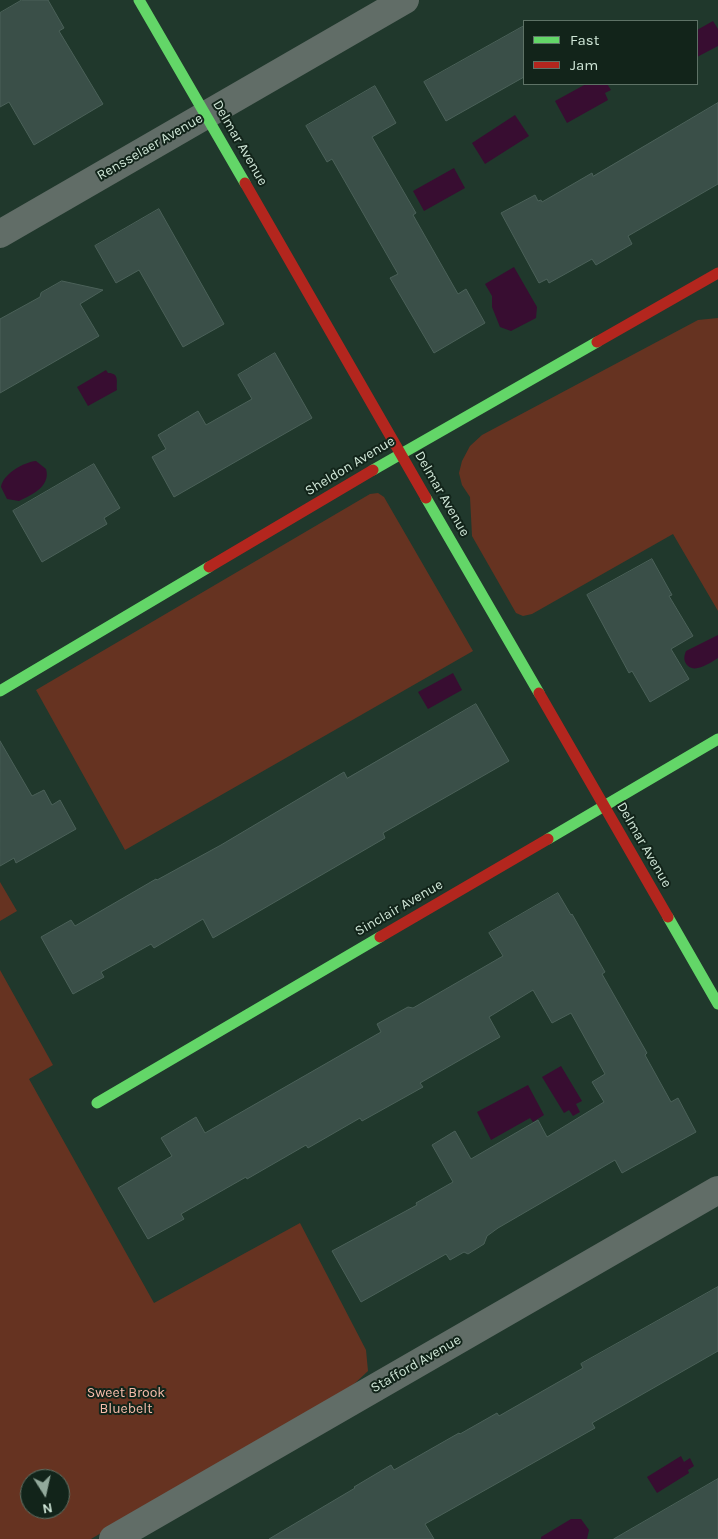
<!DOCTYPE html>
<style>
body{margin:0}
#map{position:relative;width:718px;height:1539px;overflow:hidden;background:#20382c;font-family:Karla,sans-serif}
canvas{display:block}
.legend{position:absolute;left:523px;top:20px;width:175px;height:65px;box-sizing:border-box;background:#12241a;border:1px solid #5e7266;margin:0;padding:6px 9px;list-style:none;font-size:15px;color:#cfe6d7}
.legend li{display:flex;align-items:center;gap:10px;height:25px}
.legend b{width:25px;border:1px solid #5e7266}
.north{position:absolute;left:20px;top:1469px;width:50px;height:50px;box-sizing:border-box;background:#12241a;border:1px solid #5e7266;border-radius:50%;rotate:170deg;font-size:14px;font-weight:700;line-height:20px;text-align:center;color:#cfe6d7}
.north::after{content:'';display:block;margin:auto;width:18px;height:22px;background:#92a99b;clip-path:polygon(50% 0,100% 100%,50% 72%,0 100%)}
</style>
<div id="map">
<canvas width="718" height="1539"></canvas>
<ul class="legend">
<li><b style="height:6px;background:#63d668"></b>Fast</li>
<li><b style="height:6px;background:#b3261e"></b>Jam</li>
</ul>
<div class="north">N</div>
</div>
<script>
const ctx = document.querySelector('canvas').getContext('2d');
ctx.lineJoin = 'round';
function paint(path, color) { ctx.fillStyle = color; ctx.fill(path, 'evenodd'); }
function stroke(path, color, width, dash) { ctx.strokeStyle = color; ctx.lineWidth = width; ctx.lineCap = dash ? 'butt' : 'round'; ctx.setLineDash(dash || []); ctx.stroke(path); }
function write(font, color, halo, rows, align = 'center') {
  ctx.font = font + ' Karla,sans-serif'; ctx.lineWidth = 4; ctx.setLineDash([]); ctx.textBaseline = 'middle'; ctx.strokeStyle = halo; ctx.fillStyle = color; for (const [text, x, y, turn = 0] of rows) {
    ctx.save(); ctx.translate(x, y); ctx.rotate((+turn || 0) * Math.PI / 180); ctx.textAlign = isNaN(turn) ? turn : align; if (halo) ctx.strokeText(text, 0, 0); ctx.fillText(text, 0, 0); ctx.restore();
  }
}
const green = new Path2D(`
 M 718,318 L 718,611 L 673,534 L 532,614 L 523,616 L 516,613 L 472,536 L 470,497 L 462,485 L 459,473 L 462,461 L 470,446 L 482,435 L 698,320 Z
 M 378,493 L 384,497 L 473,651 L 125,850 L 36,690 L 370,494 Z
 M 0,882 L 17,911 L 0,921 Z
 M 0,970 L 53,1065 L 29,1079 L 154,1303 L 300,1223 L 366,1350 L 368,1371 L 352,1386 L 91,1539 L 0,1539 ZM 30,1479 L 60,1479 L 60,1509 L 30,1509 Z`);
const water = new Path2D(`
 M 713,21 L 718,29 L 718,46 L 697,57 L 697,30 Z
 M 586,84 L 607,84 L 611,90 L 605,93 L 608,100 L 567,123 L 555,101 Z
 M 515,115 L 529,136 L 485,164 L 472,143 Z
 M 454,168 L 465,188 L 424,211 L 413,191 Z
 M 514,267 L 537,307 L 536,318 L 511,331 L 500,327 L 492,307 L 492,296 L 485,284 Z
 M 106,370 L 108,373 C 120,373 116,382 117,390 L 88,406 L 77,387 Z
 M 36,461 L 46,469 C 51,486 32,495 19,501 L 7,499 L 1,487 C 3,474 24,462 36,461 Z
 M 718,635 L 718,658 C 710,663 696,673 688,666 C 683,661 684,656 686,651 Z
 M 453,673 L 462,690 L 428,709 L 418,692 Z
 M 561,1066 L 582,1101 L 576,1104 L 580,1112 L 573,1116 L 569,1110 L 564,1113 L 542,1077 Z
 M 528,1085 L 544,1115 L 533,1122 L 530,1118 L 491,1140 L 477,1112 Z
 M 681,1456 L 684,1462 L 690,1458 L 694,1466 L 688,1470 L 689,1473 L 657,1493 L 647,1477 Z
 M 571,1519 L 581,1519 L 589,1530 L 587,1539 L 541,1539 L 541,1537 Z`);
const building = new Path2D(`
 M 22,0 L 48,0 L 64,28 L 59,31 L 103,104 L 34,145 L 9,102 L 0,107 L 0,13 Z
 M 524,26 L 524,77 L 446,121 L 424,82 Z
 M 375,86 L 396,123 L 372,137 L 416,213 L 413,215 L 458,294 L 466,289 L 485,323 L 434,353 L 390,278 L 398,274 L 332,159 L 327,162 L 306,126 Z
 M 718,103 L 718,184 L 628,236 L 632,244 L 596,265 L 592,259 L 549,283 L 547,279 L 539,283 L 501,213 L 535,195 L 538,201 L 541,200 L 542,202 L 592,173 L 593,176 Z
 M 159,209 L 224,324 L 183,347 L 139,270 L 116,283 L 95,246 Z
 M 62,281 L 103,290 L 80,304 L 99,336 L 0,393 L 0,319 L 40,297 L 41,293 Z
 M 275,353 L 312,418 L 174,497 L 152,457 L 166,449 L 158,435 L 198,411 L 206,425 L 252,399 L 238,375 Z
 M 94,464 L 120,508 L 104,518 L 107,524 L 42,562 L 13,511 Z
 M 652,559 L 672,595 L 669,596 L 693,636 L 671,649 L 689,679 L 650,702 L 632,671 L 629,673 L 587,595 Z
 M 476,704 L 509,761 L 383,833 L 385,838 L 213,938 L 203,919 L 154,948 L 151,944 L 101,972 L 104,977 L 73,994 L 41,937 L 71,920 L 75,926 L 156,879 L 157,880 L 221,845 L 344,772 L 347,778 Z
 M 0,741 L 32,796 L 44,790 L 52,805 L 60,800 L 76,829 L 16,863 L 14,858 L 0,866 Z
 M 558,893 L 571,915 L 572,914 L 605,972 L 602,974 L 647,1053 L 645,1055 L 671,1102 L 678,1098 L 696,1132 L 622,1173 L 615,1160 L 498,1228 L 487,1236 L 484,1244 L 468,1254 L 464,1252 L 450,1260 L 446,1254 L 361,1302 L 332,1251 L 417,1205 L 416,1203 L 453,1182 L 432,1145 L 455,1131 L 471,1159 L 538,1120 L 547,1137 L 604,1102 L 592,1082 L 605,1074 L 571,1013 L 552,1023 L 533,990 L 489,1017 L 500,1037 L 420,1083 L 423,1087 L 362,1121 L 360,1118 L 308,1148 L 306,1145 L 247,1179 L 246,1177 L 181,1214 L 184,1219 L 148,1239 L 118,1188 L 172,1156 L 161,1138 L 196,1117 L 205,1133 L 381,1032 L 377,1024 L 408,1007 L 413,1008 L 503,956 L 489,933 Z
 M 718,1287 L 718,1351 L 592,1423 L 595,1428 L 425,1524 L 434,1539 L 269,1539 L 355,1488 L 354,1487 L 391,1465 L 394,1470 L 459,1433 L 460,1434 L 497,1413 L 499,1416 L 583,1368 L 581,1364 Z
 M 718,1479 L 718,1539 L 614,1539 Z`);
const street = new Path2D(`
 M 0,234 L 405,0
 M 113,1539 L 718,1190`);
const fast = new Path2D(`
 M 139,0 L 245,183
 M 373,470 L 597,342
 M 426,498 L 539,693
 M 0,691 L 209,567
 M 548,839 L 718,739
 M 668,917 L 718,1004
 M 97,1103 L 380,937`);
const jam = new Path2D(`
 M 245,183 L 426,498
 M 597,342 L 718,273
 M 209,567 L 373,470
 M 539,693 L 668,917
 M 380,937 L 548,839`);
const streetNames = [
 ["Delmar Avenue",240,143,60],
 ["Rensselaer Avenue",150,147,-30],
 ["Sheldon Avenue",350,466,-31],
 ["Delmar Avenue",442,494,60],
 ["Delmar Avenue",644,845,60],
 ["Sinclair Avenue",399,908,-30],
 ["Stafford Avenue",416,1364,-30]
];
const parkNames = [
 ["Sweet Brook",126,1393],
 ["Bluebelt",126,1409]
];
paint(green, '#663321');
paint(water, '#380d31');
paint(building, '#3a4f48');
stroke(building, '#4b6159', 1);
stroke(street, '#616d67', 28);
stroke(fast, '#63d668', 11);
stroke(jam, '#b3261e', 11);
write('14px', '#cfe6d7', '#12241a', streetNames);
write('14px', '#f8bdac', '#12241a', parkNames);
</script>
